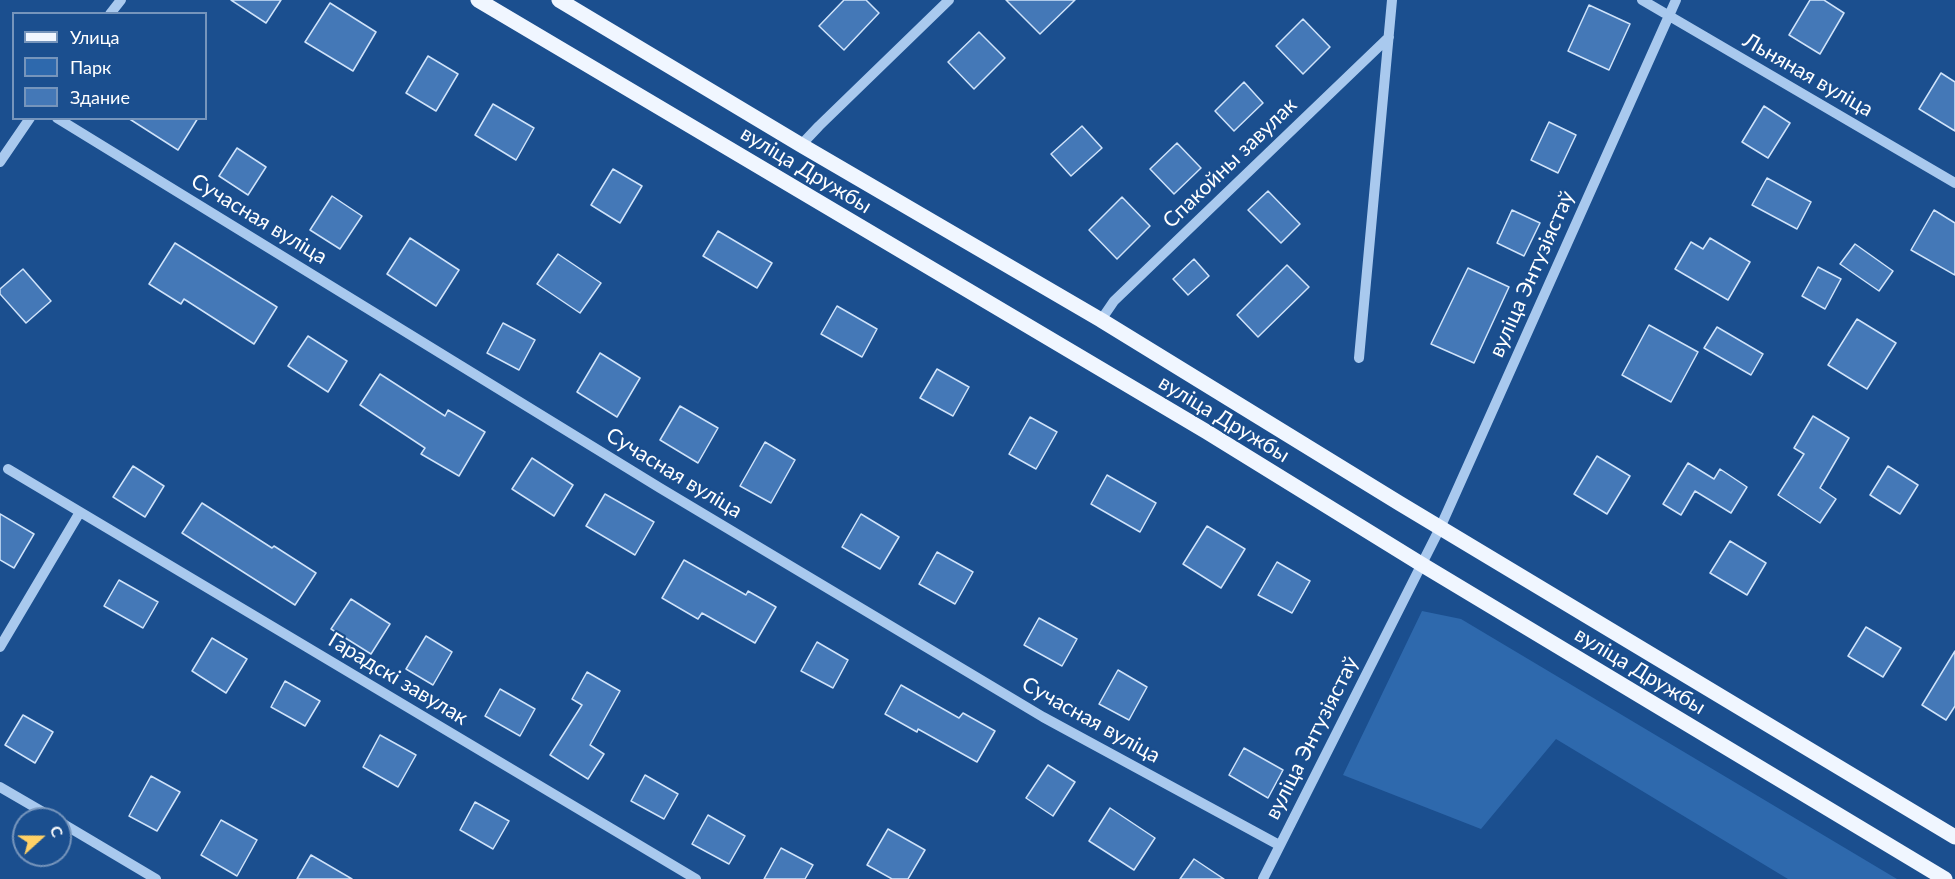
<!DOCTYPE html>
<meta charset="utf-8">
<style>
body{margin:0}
#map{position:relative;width:1955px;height:879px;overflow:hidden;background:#1b4f8f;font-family:Lato,sans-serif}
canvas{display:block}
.legend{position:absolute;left:12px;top:12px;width:195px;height:108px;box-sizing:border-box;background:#1b4f8f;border:2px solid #7695bc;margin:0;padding:8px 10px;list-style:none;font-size:18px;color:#fff}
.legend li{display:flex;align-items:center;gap:12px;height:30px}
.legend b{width:30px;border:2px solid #7695bc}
.north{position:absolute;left:12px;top:807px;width:60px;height:60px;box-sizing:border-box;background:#1b4f8f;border:2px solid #7695bc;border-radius:50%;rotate:69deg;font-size:16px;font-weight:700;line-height:24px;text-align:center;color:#fff}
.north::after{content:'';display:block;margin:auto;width:21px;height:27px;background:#ffd166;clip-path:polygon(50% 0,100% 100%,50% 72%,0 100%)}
</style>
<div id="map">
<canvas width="1955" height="879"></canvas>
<ul class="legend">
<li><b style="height:8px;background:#f0f6ff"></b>Улица</li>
<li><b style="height:16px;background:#2e69ad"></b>Парк</li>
<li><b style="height:16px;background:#4478b7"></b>Здание</li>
</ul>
<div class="north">С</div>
</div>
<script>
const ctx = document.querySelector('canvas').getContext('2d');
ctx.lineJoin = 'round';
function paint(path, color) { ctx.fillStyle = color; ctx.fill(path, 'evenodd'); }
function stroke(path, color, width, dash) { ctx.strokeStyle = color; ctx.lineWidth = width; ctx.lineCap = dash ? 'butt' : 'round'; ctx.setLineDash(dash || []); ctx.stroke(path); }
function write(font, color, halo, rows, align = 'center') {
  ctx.font = font + ' Lato,sans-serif'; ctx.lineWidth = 4.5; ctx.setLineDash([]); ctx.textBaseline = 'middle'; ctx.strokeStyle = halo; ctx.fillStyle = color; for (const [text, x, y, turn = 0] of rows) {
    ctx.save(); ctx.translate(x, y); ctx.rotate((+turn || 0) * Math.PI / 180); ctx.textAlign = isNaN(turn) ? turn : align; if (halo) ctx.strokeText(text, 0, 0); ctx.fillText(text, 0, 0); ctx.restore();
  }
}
const green = new Path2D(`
 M 1422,611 L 1461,619 L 1897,879 L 1788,879 L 1556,739 L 1481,829 L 1343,775 Z`);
const building = new Path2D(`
 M 231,0 L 281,0 L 266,23 Z
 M 844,0 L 866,0 L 879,13 L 844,50 L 819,26 Z
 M 1006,0 L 1075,0 L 1040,34 Z
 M 1810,0 L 1824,0 L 1844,13 L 1820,54 L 1789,35 Z
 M 330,3 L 376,32 L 353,71 L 305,42 Z
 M 1589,5 L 1630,24 L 1609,70 L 1568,51 Z
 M 1303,19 L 1330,47 L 1303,74 L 1276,46 Z
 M 979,32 L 1005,58 L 974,89 L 948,62 Z
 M 428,56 L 458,74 L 436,111 L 406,93 Z
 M 1941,73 L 1955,82 L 1955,131 L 1919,109 Z
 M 1244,82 L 1263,103 L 1234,131 L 1215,111 Z
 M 493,104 L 534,128 L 516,160 L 475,135 Z
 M 1764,106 L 1790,123 L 1768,158 L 1742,142 Z
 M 128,118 L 198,118 L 178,150 Z
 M 1549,122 L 1576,135 L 1558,173 L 1531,160 Z
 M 1082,126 L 1102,148 L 1071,176 L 1051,154 Z
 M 1177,143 L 1201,168 L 1174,194 L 1150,169 Z
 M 237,148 L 266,167 L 248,195 L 219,176 Z
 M 613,169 L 642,186 L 620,223 L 591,205 Z
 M 1767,178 L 1811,202 L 1797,229 L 1752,205 Z
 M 1268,191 L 1300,224 L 1281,243 L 1248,210 Z
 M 332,196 L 362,216 L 340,249 L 310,230 Z
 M 1122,197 L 1150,226 L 1117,259 L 1089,230 Z
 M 1512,210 L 1540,223 L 1524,256 L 1497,243 Z
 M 1934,210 L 1955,223 L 1955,275 L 1911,250 Z
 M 718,231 L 772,263 L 757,288 L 703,256 Z
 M 410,238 L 459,270 L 436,306 L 387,274 Z
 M 1710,238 L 1750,262 L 1728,300 L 1675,269 L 1691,242 L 1703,249 Z
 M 175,243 L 277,307 L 254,344 L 184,299 L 181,304 L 149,284 Z
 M 1855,244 L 1893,271 L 1879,291 L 1840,264 Z
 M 558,254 L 601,283 L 580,313 L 537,284 Z
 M 1194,259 L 1209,276 L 1188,295 L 1173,279 Z
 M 1287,265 L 1309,287 L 1258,337 L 1237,315 Z
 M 1818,267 L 1841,279 L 1825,309 L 1802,296 Z
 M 1468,268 L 1509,287 L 1474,363 L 1431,344 Z
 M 23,269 L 51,301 L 26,323 L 0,294 L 0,289 Z
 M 837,306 L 877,329 L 862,357 L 821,334 Z
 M 1857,319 L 1896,343 L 1867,389 L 1828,365 Z
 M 503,323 L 535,340 L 519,370 L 487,353 Z
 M 1649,325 L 1698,352 L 1671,402 L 1622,375 Z
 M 1717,327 L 1763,354 L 1751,375 L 1704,348 Z
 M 308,336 L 347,361 L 328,392 L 288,366 Z
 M 600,353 L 640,378 L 617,417 L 577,392 Z
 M 937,369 L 969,387 L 953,416 L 920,398 Z
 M 380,374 L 445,416 L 448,410 L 485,432 L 459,476 L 421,454 L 425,448 L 360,405 Z
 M 680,406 L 718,428 L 698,463 L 660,440 Z
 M 1813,416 L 1849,438 L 1820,488 L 1836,499 L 1820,523 L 1778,495 L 1804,454 L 1794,448 Z
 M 1030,417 L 1057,432 L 1036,469 L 1009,454 Z
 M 765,442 L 795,460 L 771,503 L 740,486 Z
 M 1597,456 L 1630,476 L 1607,514 L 1574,494 Z
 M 532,458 L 573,485 L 554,516 L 512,489 Z
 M 1688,463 L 1714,479 L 1720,469 L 1747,487 L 1731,513 L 1695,491 L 1681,515 L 1663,504 Z
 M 133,466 L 164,486 L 145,517 L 113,497 Z
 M 1888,466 L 1918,485 L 1900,514 L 1870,495 Z
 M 1107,475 L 1156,503 L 1140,532 L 1091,504 Z
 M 605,494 L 654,522 L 635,555 L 586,526 Z
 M 202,503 L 272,548 L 274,546 L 316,573 L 295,605 L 182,533 Z
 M 0,514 L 34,534 L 14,568 L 0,560 Z
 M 861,514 L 899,537 L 880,569 L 842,547 Z
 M 1207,526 L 1245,549 L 1221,588 L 1183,564 Z
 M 1730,541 L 1766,563 L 1747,595 L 1710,573 Z
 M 937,552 L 973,572 L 955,604 L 919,584 Z
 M 684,560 L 746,595 L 748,591 L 776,607 L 755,643 L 702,613 L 698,619 L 662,598 Z
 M 1277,562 L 1310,581 L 1292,613 L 1258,595 Z
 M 119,580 L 158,602 L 143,628 L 104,606 Z
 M 351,599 L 390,624 L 371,654 L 331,629 Z
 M 1039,618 L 1077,639 L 1062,666 L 1024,645 Z
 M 1866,627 L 1901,648 L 1883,677 L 1848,656 Z
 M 426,636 L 452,652 L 433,685 L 406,669 Z
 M 212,638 L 247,659 L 226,693 L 192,671 Z
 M 817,642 L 848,660 L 833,688 L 801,671 Z
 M 1955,651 L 1955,706 L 1946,720 L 1922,705 Z
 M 1118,670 L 1147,687 L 1129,720 L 1099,704 Z
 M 587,672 L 620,691 L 590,745 L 604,754 L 588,779 L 550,755 L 582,705 L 572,699 Z
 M 285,681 L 320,701 L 305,726 L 271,707 Z
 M 901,685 L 959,718 L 963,713 L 995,731 L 977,762 L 918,729 L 917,732 L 885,714 Z
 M 500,689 L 535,709 L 520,736 L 485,716 Z
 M 23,715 L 53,732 L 35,763 L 5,745 Z
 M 380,735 L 416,755 L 398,787 L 363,767 Z
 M 1244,748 L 1283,770 L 1268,798 L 1229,775 Z
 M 1048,765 L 1075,782 L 1053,816 L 1026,798 Z
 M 645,775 L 678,794 L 664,819 L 631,801 Z
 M 151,776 L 180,792 L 157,831 L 129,816 Z
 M 475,802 L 509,821 L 493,849 L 460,830 Z
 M 1110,808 L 1155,838 L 1134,870 L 1089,841 Z
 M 708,815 L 745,836 L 729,864 L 692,844 Z
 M 221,820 L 257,840 L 237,876 L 201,855 Z
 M 888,829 L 925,850 L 908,879 L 892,879 L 867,865 Z
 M 781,848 L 813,865 L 805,879 L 764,879 Z
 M 311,855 L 352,879 L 297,879 Z
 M 1194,859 L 1224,879 L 1180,879 Z`);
const minor = new Path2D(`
 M 1642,0 L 1955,183
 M 110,14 L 121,0
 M 57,118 L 660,488 L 1043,717 L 1279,845
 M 801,145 L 819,126 L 949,0
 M 0,162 L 30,118
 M 1101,320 L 1114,301 L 1389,37
 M 1359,358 L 1392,0
 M 8,469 L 696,879
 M 0,647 L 80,512
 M 0,787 L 55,819
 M 60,822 L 156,879
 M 1263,879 L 1440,528 L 1676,0`);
const major = new Path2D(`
 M 478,0 L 1207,432 L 1421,564 L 1945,879
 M 559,0 L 801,145 L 1101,320 L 1399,503 L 1955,837`);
const streetNames = [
 ["Льняная вуліца",1808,75,30],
 ["Спакойны завулак",1230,163,-44],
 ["вуліца Дружбы",806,170,31],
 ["Сучасная вуліца",259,219,31],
 ["вуліца Энтузіястаў",1532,274,-66],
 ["вуліца Дружбы",1224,419,31],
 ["Сучасная вуліца",674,473,31],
 ["вуліца Дружбы",1640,671,31],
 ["Гарадскі завулак",398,679,31],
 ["Сучасная вуліца",1091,720,29],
 ["вуліца Энтузіястаў",1312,738,-63]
];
paint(green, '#2e69ad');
paint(building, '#4478b7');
stroke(building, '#cfe3fa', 1.5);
stroke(minor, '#a9c9ee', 10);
stroke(major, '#f0f6ff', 15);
write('21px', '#fff', '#1b4f8f', streetNames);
</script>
